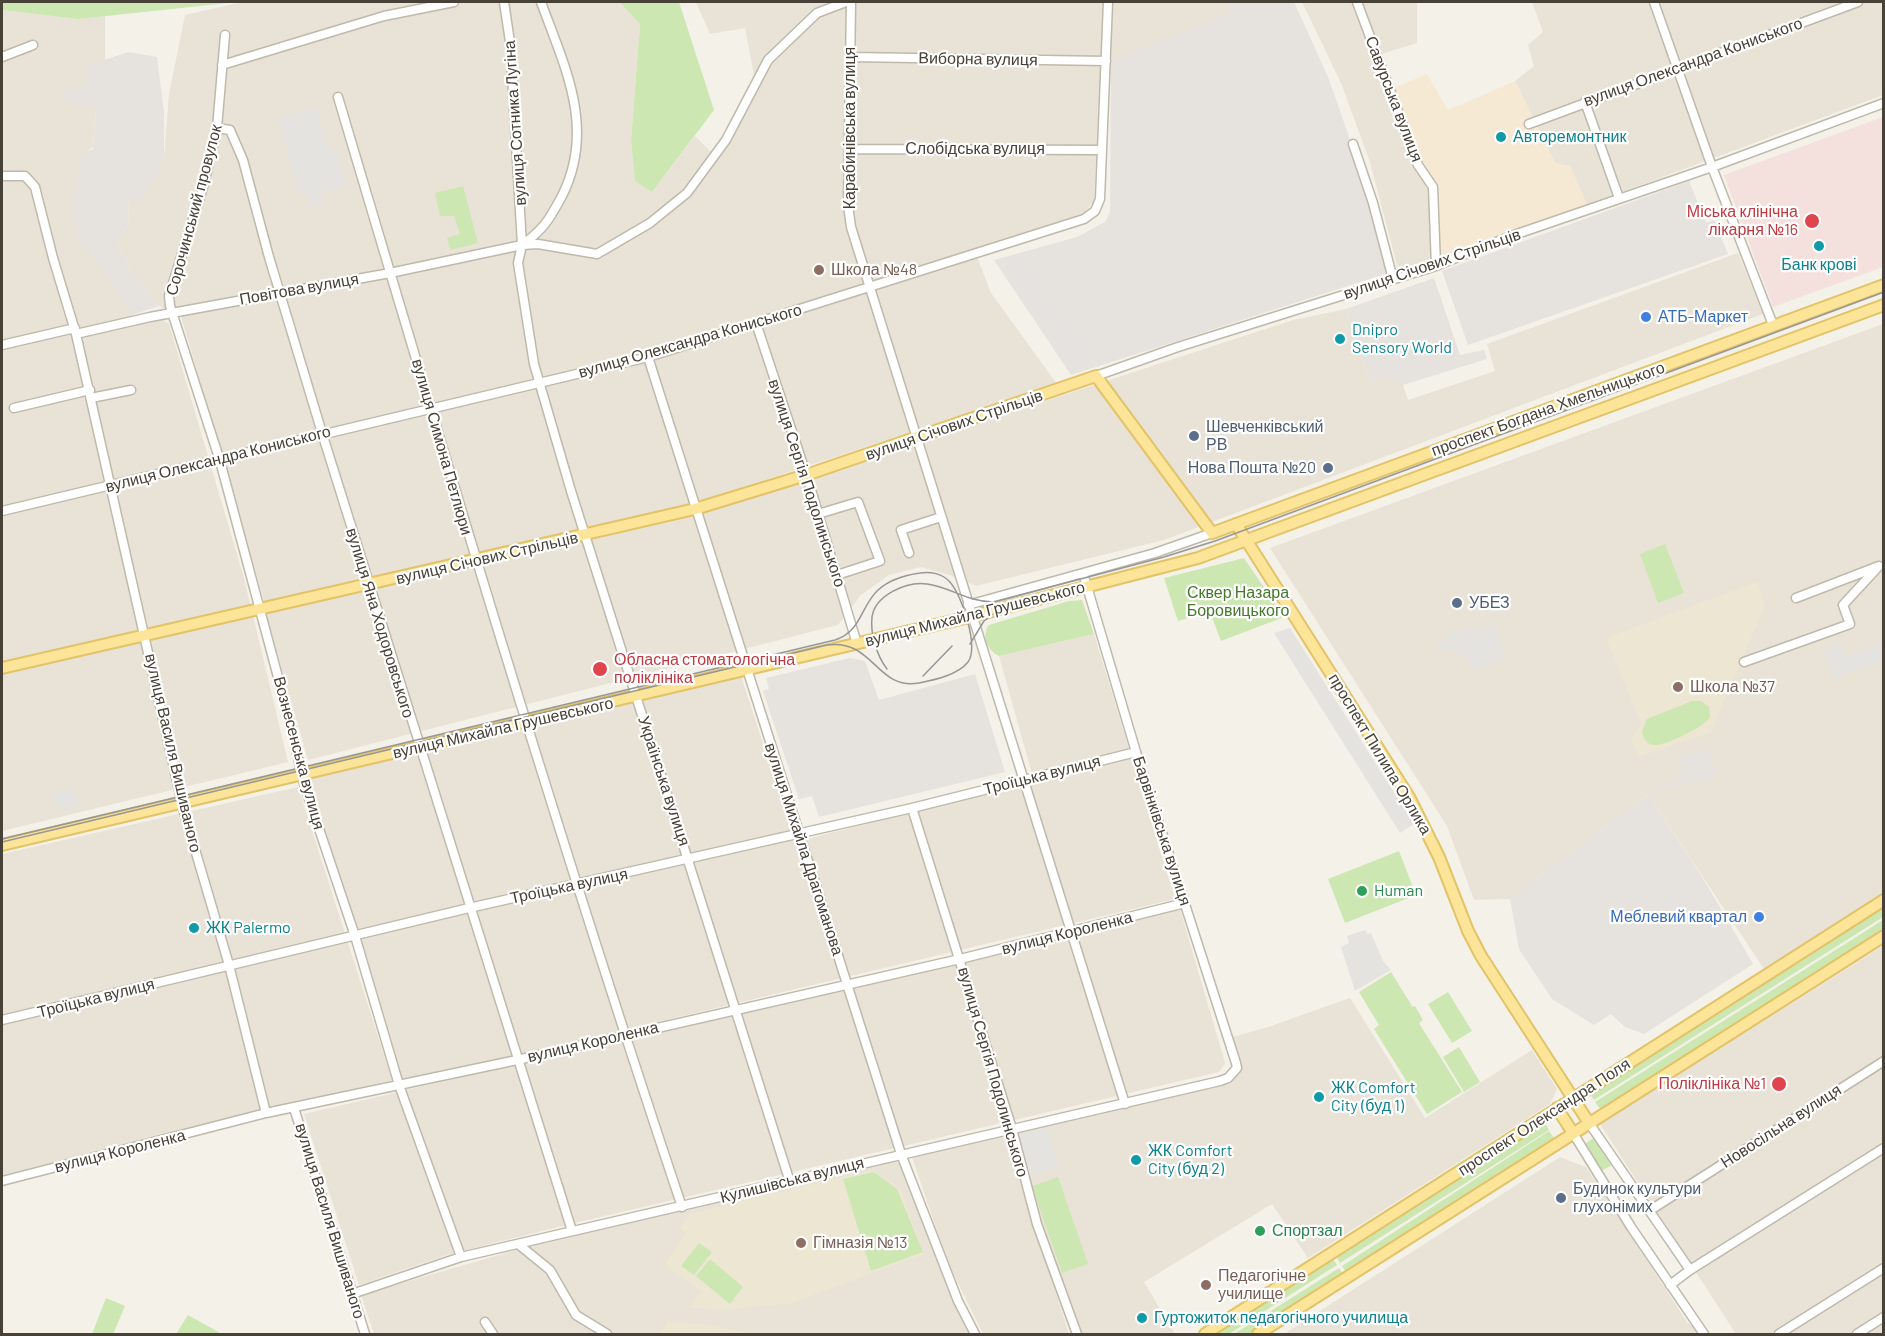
<!DOCTYPE html>
<meta charset="utf-8">
<style>
body{margin:0}
#map{position:relative;width:1885px;height:1336px;overflow:hidden;background:#f4f1e8;font-family:Barlow,sans-serif}
canvas{display:block}
.frame{position:absolute;inset:0;border:3px solid #474137;pointer-events:none}
</style>
<div id="map">
<canvas width="1885" height="1336"></canvas>
<div class="frame"></div>
</div>
<script>
const ctx = document.querySelector('canvas').getContext('2d');
ctx.lineJoin = 'round';
function paint(path, color) { ctx.fillStyle = color; ctx.fill(path, 'evenodd'); }
function stroke(path, color, width, dash) { ctx.strokeStyle = color; ctx.lineWidth = width; ctx.lineCap = dash ? 'butt' : 'round'; ctx.setLineDash(dash || []); ctx.stroke(path); }
function write(font, color, halo, rows, align = 'center') {
  ctx.font = font + ' Barlow,sans-serif'; ctx.lineWidth = 4.5; ctx.setLineDash([]); ctx.textBaseline = 'middle'; ctx.strokeStyle = halo; ctx.fillStyle = color; for (const [text, x, y, turn = 0] of rows) {
    ctx.save(); ctx.translate(x, y); ctx.rotate((+turn || 0) * Math.PI / 180); ctx.textAlign = isNaN(turn) ? turn : align; if (halo) ctx.strokeText(text, 0, 0); ctx.fillText(text, 0, 0); ctx.restore();
  }
}
const residential = new Path2D(`
 M 242,2 L 619,2 L 640,24 L 631,140 L 635,180 L 652,192 L 695,136 L 717,158 L 757,91 L 745,28 L 710,34 L 696,2 L 1225,2 L 1229,14 L 1101,64 L 1094,201 L 1083,214 L 974,249 L 991,293 L 1057,384 L 701,501 L 265,604 L 181,316 L 159,306 L 133,274 L 117,242 L 128,224 L 129,198 L 164,159 L 169,94 L 185,15 Z
 M 1302,2 L 1417,2 L 1417,43 L 1375,56 L 1415,169 L 1435,192 L 1438,262 L 1399,273 L 1370,162 L 1341,83 Z
 M 1532,2 L 1883,2 L 1883,95 L 1587,205 L 1570,166 L 1555,163 L 1515,81 L 1534,66 L 1528,45 L 1543,32 Z
 M 2,10 L 78,19 L 105,16 L 105,60 L 85,67 L 96,107 L 93,147 L 82,155 L 132,315 L 137,324 L 163,320 L 169,324 L 244,578 L 288,762 L 2,831 Z
 M 1738,253 L 1763,314 L 1164,540 L 976,586 L 950,575 L 921,567 L 889,575 L 861,595 L 838,625 L 308,760 L 266,613 L 684,519 L 1293,320 L 1346,309 L 1370,382 L 1388,376 L 1403,385 L 1408,400 L 1495,371 L 1487,344 Z
 M 1883,324 L 1883,897 L 1764,969 L 1648,794 L 1510,899 L 1474,900 L 1447,826 L 1270,548 Z
 M 1094,634 L 1175,899 L 400,1083 L 307,779 L 741,676 L 795,842 L 1034,781 L 999,656 Z
 M 298,787 L 392,1080 L 2,1175 L 2,854 Z
 M 1180,909 L 1225,1063 L 1219,1072 L 562,1226 L 450,1254 L 359,1285 L 304,1114 Z
 M 1883,946 L 1883,1334 L 1736,1334 L 1600,1124 Z
 M 1350,998 L 1425,1118 L 1532,1050 L 1557,1089 L 1550,1104 L 1308,1258 L 1272,1204 L 1144,1282 L 1175,1334 L 1079,1334 L 1042,1225 L 1016,1132 L 1230,1084 L 1242,1069 L 1233,1037 L 1268,1027 Z
 M 1007,1136 L 1069,1334 L 983,1334 L 947,1261 L 912,1157 Z
 M 1560,1157 L 1586,1167 L 1687,1322 L 1702,1334 L 1284,1334 Z
 M 892,1160 L 900,1163 L 934,1253 L 972,1334 L 374,1334 L 361,1295 L 533,1245 Z`);
const commercial = new Path2D(`
 M 1427,74 L 1448,110 L 1515,81 L 1555,163 L 1570,166 L 1587,205 L 1440,257 L 1436,186 L 1420,164 L 1392,89 Z`);
const industrial = new Path2D(`
 M 1225,2 L 1294,2 L 1328,77 L 1365,182 L 1388,273 L 1071,375 L 994,260 L 1077,237 L 1105,222 L 1110,212 L 1111,60 L 1228,14 Z
 M 128,52 L 157,57 L 164,112 L 164,159 L 143,201 L 129,198 L 128,224 L 117,242 L 133,274 L 159,306 L 132,315 L 75,234 L 71,205 L 82,154 L 93,149 L 96,107 L 69,104 L 63,90 L 89,83 L 84,67 Z
 M 1689,181 L 1706,223 L 1714,220 L 1728,254 L 1468,345 L 1442,271 Z
 M 1434,278 L 1460,355 L 1484,350 L 1487,359 L 1403,385 L 1388,376 L 1370,382 L 1346,309 Z
 M 850,658 L 865,661 L 879,700 L 975,674 L 1005,772 L 819,817 L 812,796 L 799,799 L 763,691 L 769,689 L 766,678 Z
 M 1710,748 L 1717,776 L 1655,792 L 1654,787 L 1677,781 L 1676,774 L 1683,772 L 1678,756 Z
 M 1648,794 L 1701,875 L 1753,964 L 1644,1034 L 1625,1027 L 1611,1014 L 1594,1025 L 1552,999 L 1519,949 L 1510,899 Z`);
const education = new Path2D(`
 M 1757,582 L 1765,605 L 1711,732 L 1639,757 L 1631,739 L 1641,723 L 1606,638 Z
 M 873,1170 L 900,1188 L 924,1254 L 792,1303 L 723,1310 L 689,1307 L 701,1291 L 664,1264 L 686,1234 L 680,1227 L 690,1214 Z
 M 668,1322 L 713,1325 L 752,1334 L 660,1334 Z`);
const medical = new Path2D(`
 M 1883,117 L 1883,267 L 1773,307 L 1724,175 Z`);
const green = new Path2D(`
 M 2,2 L 238,2 L 78,19 L 2,10 Z
 M 619,2 L 679,2 L 714,110 L 652,192 L 635,181 L 631,140 L 640,24 Z
 M 463,186 L 478,243 L 451,250 L 447,238 L 460,234 L 454,216 L 440,216 L 435,193 Z
 M 1665,544 L 1684,593 L 1658,603 L 1640,554 Z
 M 1244,558 L 1284,617 L 1221,641 L 1210,612 L 1178,621 L 1164,578 Z
 M 1082,600 L 1094,634 L 999,656 C 987,650 981,636 989,625 L 1069,601 Z
 M 1692,701 L 1701,701 L 1709,707 L 1710,717 C 1706,726 1665,746 1654,745 C 1646,744 1643,738 1642,731 L 1647,719 Z
 M 1399,851 L 1416,895 L 1345,923 L 1328,879 Z
 M 1883,906 L 1883,917 L 1594,1100 L 1589,1093 Z
 M 1883,920 L 1883,930 L 1600,1109 L 1595,1102 Z
 M 1391,972 L 1412,1006 L 1410,1007 L 1415,1006 L 1423,1020 L 1419,1023 L 1462,1092 L 1427,1114 L 1374,1029 L 1379,1025 L 1359,992 Z
 M 1448,992 L 1472,1031 L 1452,1043 L 1428,1004 Z
 M 1459,1047 L 1480,1082 L 1464,1092 L 1443,1057 Z
 M 1545,1123 L 1549,1130 L 1340,1263 L 1336,1256 Z
 M 1549,1131 L 1554,1138 L 1346,1272 L 1342,1266 Z
 M 1595,1137 L 1614,1164 L 1600,1172 L 1583,1145 Z
 M 874,1172 L 897,1189 L 923,1252 L 871,1271 L 843,1179 Z
 M 1058,1177 L 1088,1264 L 1062,1273 L 1032,1186 Z
 M 699,1243 L 712,1252 L 694,1275 L 681,1266 Z
 M 710,1259 L 743,1287 L 730,1304 L 696,1276 Z
 M 1333,1259 L 1337,1265 L 1229,1334 L 1215,1334 Z
 M 1339,1268 L 1343,1274 L 1249,1334 L 1234,1334 Z
 M 106,1298 L 125,1306 L 113,1334 L 92,1334 Z
 M 188,1315 L 222,1334 L 176,1334 Z`);
const parking = new Path2D(`
 M 316,107 L 329,151 L 336,149 L 347,185 L 321,192 L 324,202 L 309,206 L 306,194 L 300,196 L 277,118 Z
 M 1017,260 L 1088,356 L 1073,362 L 1005,269 Z
 M 1495,625 L 1506,658 L 1473,670 L 1465,655 L 1432,647 L 1453,632 L 1472,626 L 1475,632 Z
 M 1290,628 L 1414,824 L 1400,833 L 1274,633 Z
 M 1840,643 L 1845,657 L 1883,643 L 1883,660 L 1835,678 L 1824,649 Z
 M 73,787 L 79,806 L 63,810 L 61,804 L 55,805 L 52,793 Z
 M 1365,930 L 1367,934 L 1371,933 L 1383,961 L 1391,970 L 1355,991 L 1341,947 L 1349,943 L 1347,936 Z
 M 1046,1126 L 1059,1167 L 1031,1176 L 1018,1135 Z`);
const minor = new Path2D(`
 M 504,2 L 510,42 L 522,245
 M 541,2 C 565,68 596,128 562,196 C 549,220 544,229 522,245 L 518,263 L 534,364 L 571,491 L 789,1179
 M 851,2 L 848,205 L 851,227 L 1125,1104
 M 1357,2 L 1418,165 L 1433,187 L 1436,266
 M 1654,2 L 1712,167 L 1773,325
 M 225,35 L 217,128 L 204,184 L 169,296 L 170,306 L 220,461 L 289,718 L 304,784 L 355,936 L 399,1085 L 461,1257
 M 2,57 L 33,45
 M 851,57 L 1106,61
 M 222,65 L 384,16 L 454,2
 M 338,97 C 448,468 559,840 682,1207
 M 1585,102 L 1619,198
 M 1529,124 L 1858,2
 M 217,128 L 230,130 L 243,160 L 269,257 L 322,433 L 572,1231
 M 1353,144 L 1373,203 L 1393,279
 M 850,149 L 1100,150
 M 2,176 L 25,176 L 35,187 L 53,258 L 76,334 L 184,812 L 229,965 L 266,1113
 M 756,323 L 809,483 L 857,644
 M 76,334 L 150,317 L 390,273 L 522,245 L 538,244 L 597,254 L 650,223 L 687,193 L 726,140 L 768,60 L 817,13 L 846,2
 M 2,345 L 75,328
 M 648,357 L 901,1154 L 958,1301 L 975,1334
 M 1096,376 L 1178,347 L 1436,266 L 1511,236 L 1712,167 L 1884,103
 M 91,398 L 131,390
 M 14,408 L 90,390
 M 2,511 L 648,357 L 1084,219 L 1095,211 L 1100,199 L 1108,2
 M 818,514 L 858,502 L 880,561 L 837,575
 M 909,553 L 901,530 L 941,517
 M 968,605 L 1155,553 L 1212,533
 M 1744,662 L 1850,624 L 1843,605 L 1879,566 L 1796,598
 M 912,808 L 1012,1129 L 1037,1224 L 1077,1334
 M 2,1020 L 469,908 L 912,808 L 1136,752
 M 294,1108 L 365,1334
 M 1589,1123 L 1690,1270
 M 1573,1133 L 1631,1227 L 1704,1334
 M 2,1181 L 266,1113 L 517,1060 L 960,959 L 1185,903
 M 1649,1211 L 1884,1061
 M 518,1244 L 550,1270 L 576,1315 L 607,1334
 M 1670,1285 L 1690,1270 L 1884,1148
 M 352,1294 L 461,1257 L 1220,1081 L 1228,1078 L 1237,1068 L 1236,1063 L 1136,752 L 1083,573
 M 485,1322 L 493,1334
 M 1779,1334 L 1884,1268
 M 1857,1334 L 1884,1317`);
const major = new Path2D(`
 M 1236,524 L 1409,797 L 1439,857 L 1468,931 L 1481,956 L 1589,1123
 M 2,668 L 695,509 L 806,475 L 1096,376 L 1212,533 L 1884,285
 M 2,845 L 965,618 L 1198,558 L 1884,305
 M 1557,1108 L 1573,1133
 M 1205,1334 L 1884,900
 M 1258,1334 L 1884,936`);
const tram = new Path2D(`
 M 970,644 L 984,621 L 1008,603
 M 887,669 C 877,656 870,634 872,617 C 875,595 907,581 927,584 C 950,587 968,602 993,602 L 1164,557 L 1215,541 L 1884,292
 M 923,676 L 952,646
 M 2,839 L 835,640 C 862,631 860,607 878,590 C 889,580 906,575 920,573 C 931,571 942,574 949,581 C 962,594 979,647 968,662 C 958,675 934,680 919,683 C 877,691 873,638 827,645 L 2,842`);
const markers = [
 [1501,137,6,"#0f9aa8"],
 [1812,221,8,"#e0444e"],
 [1819,246,6,"#0f9aa8"],
 [819,270,6,"#8d6e63"],
 [1646,317,6,"#3f7fe0"],
 [1340,339,6,"#0f9aa8"],
 [1194,436,6,"#5c6f8a"],
 [1328,468,6,"#5c6f8a"],
 [1457,603,6,"#5c6f8a"],
 [600,669,8,"#e0444e"],
 [1678,687,6,"#8d6e63"],
 [1362,891,6,"#2e9e5b"],
 [1759,917,6,"#3f7fe0"],
 [194,928,6,"#0f9aa8"],
 [1779,1084,8,"#e0444e"],
 [1319,1097,6,"#0f9aa8"],
 [1136,1160,6,"#0f9aa8"],
 [1561,1198,6,"#5c6f8a"],
 [1260,1231,6,"#2e9e5b"],
 [801,1243,6,"#8d6e63"],
 [1206,1285,6,"#8d6e63"],
 [1142,1318,6,"#0f9aa8"]
];
const streetNames = [
 ["Виборна вулиця",978,59,1],
 ["вулиця Олександра Кониського",1693,62,-20],
 ["Савурська вулиця",1394,99,69],
 ["вулиця Сотника Лугіна",515,123,-94],
 ["Карабинівська вулиця",850,128,-90],
 ["Слобідська вулиця",975,149],
 ["Сорочинський провулок",194,210,-75],
 ["вулиця Січових Стрільців",1432,264,-19],
 ["Повітова вулиця",299,289,-10],
 ["вулиця Олександра Кониського",690,341,-16],
 ["проспект Богдана Хмельницького",1548,409,-20],
 ["вулиця Січових Стрільців",954,425,-19],
 ["вулиця Симона Петлюри",442,447,74],
 ["вулиця Олександра Кониського",218,459,-14],
 ["вулиця Сергія Подолинського",807,483,72],
 ["вулиця Січових Стрільців",487,558,-13],
 ["вулиця Михайла Грушевського",975,614,-14],
 ["вулиця Яна Ходоровського",380,623,73],
 ["вулиця Михайла Грушевського",503,728,-13],
 ["вулиця Василя Вишиваного",173,753,77],
 ["Вознесенська вулиця",299,753,75],
 ["проспект Пилипа Орлика",1380,754,59],
 ["Троїцька вулиця",1042,775,-14],
 ["Українська вулиця",664,781,72],
 ["Барвінківська вулиця",1162,831,72],
 ["вулиця Михайла Драгоманова",804,849,72],
 ["Троїцька вулиця",569,886,-12],
 ["вулиця Короленка",1067,933,-14],
 ["Троїцька вулиця",96,998,-14],
 ["вулиця Короленка",593,1042,-13],
 ["вулиця Сергія Подолинського",993,1072,74],
 ["проспект Олександра Поля",1544,1117,-33],
 ["Новосільна вулиця",1781,1126,-33],
 ["вулиця Короленка",120,1151,-14],
 ["Кулишівська вулиця",792,1180,-14],
 ["вулиця Василя Вишиваного",330,1221,73]
];
const cultureNames = [
 ["Авторемонтник",1513,137],
 ["Банк крові",1819,265,"center"],
 ["Dnipro",1352,330],
 ["Sensory World",1352,348],
 ["ЖК Palermo",206,928],
 ["ЖК Comfort",1331,1088],
 ["City (буд 1)",1331,1106],
 ["ЖК Comfort",1148,1151],
 ["City (буд 2)",1148,1169],
 ["Гуртожиток педагогічного училища",1154,1318]
];
const healthNames = [
 ["Міська клінічна",1798,212],
 ["лікарня №16",1798,230],
 ["Обласна стоматологічна",614,660,"left"],
 ["поліклініка",614,678,"left"],
 ["Поліклініка №1",1766,1084]
];
const educationNames = [
 ["Школа №48",831,270],
 ["Школа №37",1690,687],
 ["Гімназія №13",813,1243],
 ["Педагогічне",1218,1276],
 ["училище",1218,1294]
];
const shopNames = [
 ["АТБ-Маркет",1658,317],
 ["Меблевий квартал",1747,917,"right"]
];
const serviceNames = [
 ["Шевченківський",1206,427],
 ["РВ",1206,445],
 ["Нова Пошта №20",1316,468,"right"],
 ["УБЕЗ",1469,603],
 ["Будинок культури",1573,1189],
 ["глухонімих",1573,1207]
];
const parkNames = [
 ["Сквер Назара",1238,593],
 ["Боровицького",1238,611]
];
const leisureNames = [
 ["Human",1374,891],
 ["Спортзал",1272,1231]
];
paint(residential, '#e8e3d6');
paint(commercial, '#f5e9d4');
paint(industrial, '#e6e2dd');
paint(education, '#ede6d2');
paint(medical, '#f4e0dc');
paint(green, '#cde7b2');
paint(parking, '#e5e3e0');
stroke(minor, '#bfb9ab', 11);
stroke(major, '#e2c368', 14);
stroke(minor, '#fff', 8);
stroke(major, '#fce498', 10);
stroke(tram, '#979797', 1.5);
for (const [x, y, r, color] of markers) { const dot = new Path2D(); dot.arc(x, y, r, 0, 2 * Math.PI); ctx.fillStyle = color; ctx.fill(dot); stroke(dot, '#fff', 2); }
write('16px', '#474137', '#fff', streetNames);
write('16px', '#0d838f', '#fff', cultureNames, 'left');
write('16px', '#be3a42', '#fff', healthNames, 'right');
write('16px', '#785e54', '#fff', educationNames, 'left');
write('16px', '#366cbe', '#fff', shopNames, 'left');
write('16px', '#4e5e75', '#fff', serviceNames, 'left');
write('16px', '#44782b', '#fff', parkNames);
write('16px', '#27864d', '#fff', leisureNames, 'left');
</script>
